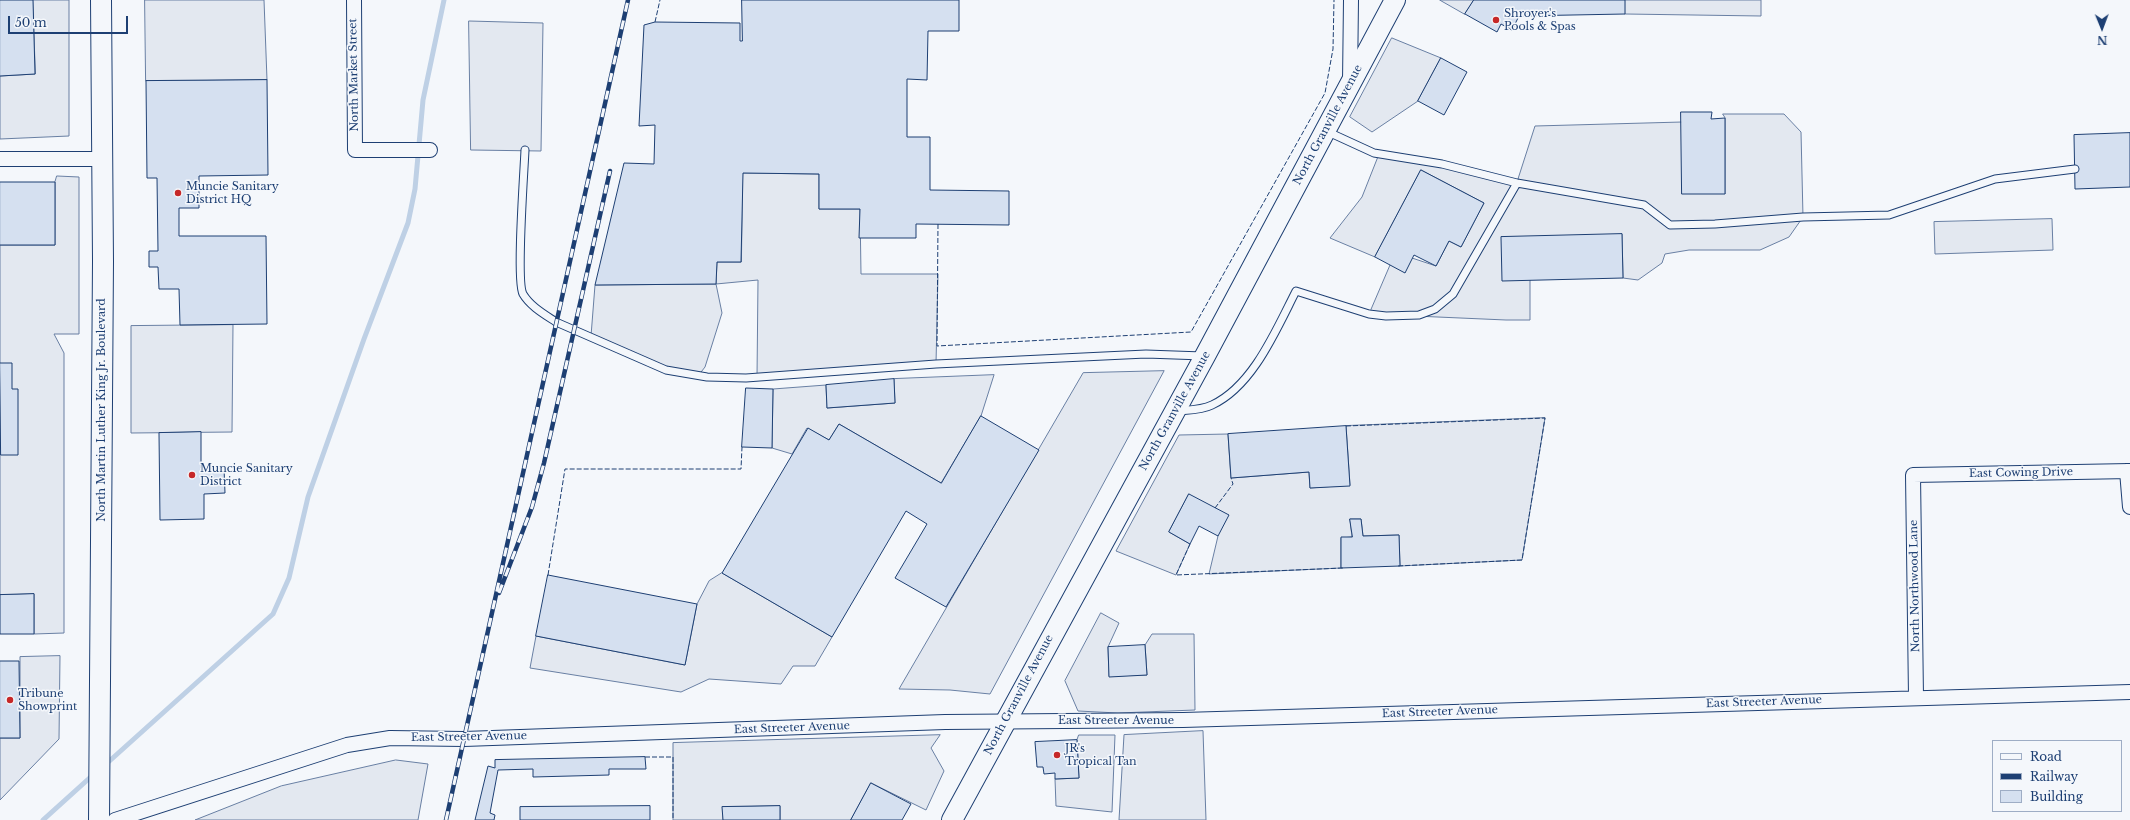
<!DOCTYPE html>
<style>
body{margin:0}
#map{position:relative;width:2130px;height:820px;overflow:hidden;background:#f4f7fb;font-family:"Libre Baskerville",serif}
canvas{display:block}
.legend{position:absolute;left:1992px;top:740px;width:130px;height:72px;box-sizing:border-box;background:#f4f7fb;border:1px solid #9eadc5;margin:0;padding:5px 7px;list-style:none;font-size:12px;color:#1d3f73}
.legend li{display:flex;align-items:center;gap:8px;height:20px}
.legend b{width:20px;border:1px solid #9eadc5}
.north{position:absolute;left:2082px;top:8px;width:40px;height:40px;-webkit-text-stroke:3px #f4f7fb;paint-order:stroke;rotate:179deg;font-size:11px;font-weight:700;line-height:16px;text-align:center;color:#1d3f73}
.north::after{content:'';display:block;margin:auto;width:14px;height:18px;background:#1d3f73;clip-path:polygon(50% 0,100% 100%,50% 72%,0 100%)}
.scale{position:absolute;left:8px;top:16px;width:120px;height:18px;box-sizing:border-box;border:2px solid #1d3f73;border-top:0;padding-left:5px;font-size:12px;line-height:14px;white-space:nowrap;color:#1d3f73;-webkit-text-stroke:3px #f4f7fb;paint-order:stroke}
</style>
<div id="map">
<canvas width="2130" height="820"></canvas>
<ul class="legend">
<li><b style="height:5px;background:#f4f7fb"></b>Road</li>
<li><b style="height:5px;background:#1d3f73"></b>Railway</li>
<li><b style="height:11px;background:#d5e0f0"></b>Building</li>
</ul>
<div class="north">N</div>
<div class="scale">50 m</div>
</div>
<script>
const ctx = document.querySelector('canvas').getContext('2d');
ctx.lineJoin = 'round';
function paint(path, color) { ctx.fillStyle = color; ctx.fill(path, 'evenodd'); }
function stroke(path, color, width, dash) { ctx.strokeStyle = color; ctx.lineWidth = width; ctx.lineCap = dash ? 'butt' : 'round'; ctx.setLineDash(dash || []); ctx.stroke(path); }
function write(font, color, halo, rows, align = 'center') {
  ctx.font = font + ' "Libre Baskerville",serif'; ctx.lineWidth = 3; ctx.setLineDash([]); ctx.textBaseline = 'middle'; ctx.strokeStyle = halo; ctx.fillStyle = color; for (const [text, x, y, turn = 0] of rows) {
    ctx.save(); ctx.translate(x, y); ctx.rotate((+turn || 0) * Math.PI / 180); ctx.textAlign = isNaN(turn) ? turn : align; if (halo) ctx.strokeText(text, 0, 0); ctx.fillText(text, 0, 0); ctx.restore();
  }
}
const parking = new Path2D(`
 M 33,0 L 69,0 L 69,136 L 0,139 L 0,76 L 35,74 Z
 M 145,0 L 264,0 L 267,80 L 146,81 Z
 M 1440,0 L 1474,0 L 1465,14 Z
 M 1625,0 L 1761,0 L 1761,16 L 1625,14 Z
 M 469,21 L 543,23 L 541,151 L 471,150 Z
 M 1392,38 L 1441,58 L 1418,101 L 1372,132 L 1350,117 Z
 M 1723,114 L 1784,114 L 1801,132 L 1803,217 L 1789,237 L 1760,250 L 1689,250 L 1665,254 L 1662,263 L 1638,280 L 1623,278 L 1622,234 L 1530,280 L 1530,320 L 1506,320 L 1369,314 L 1390,265 L 1412,258 L 1436,266 L 1449,241 L 1461,247 L 1484,203 L 1421,170 L 1375,257 L 1330,238 L 1362,197 L 1379,154 L 1517,182 L 1535,126 L 1682,122 L 1725,194 L 1725,118 Z
 M 743,173 L 819,174 L 819,209 L 860,209 L 861,274 L 938,274 L 936,364 L 757,377 L 758,280 L 716,284 L 722,313 L 705,367 L 698,376 L 666,370 L 591,336 L 595,285 L 716,284 L 717,262 L 741,262 Z
 M 57,176 L 79,177 L 79,334 L 54,334 L 64,353 L 64,633 L 34,634 L 34,594 L 0,595 L 0,245 L 55,245 L 55,182 Z
 M 2052,219 L 2053,250 L 1935,254 L 1934,222 Z
 M 233,325 L 232,432 L 131,433 L 131,326 Z
 M 1164,371 L 990,694 L 950,690 L 899,689 L 1083,373 Z
 M 994,375 L 981,416 L 941,483 L 839,424 L 829,440 L 807,428 L 792,454 L 772,448 L 773,389 L 826,385 L 827,408 L 895,403 L 894,379 Z
 M 1545,418 L 1522,560 L 1400,566 L 1399,535 L 1363,536 L 1361,519 L 1350,519 L 1352,537 L 1341,538 L 1341,568 L 1209,574 L 1218,536 L 1189,494 L 1169,532 L 1190,544 L 1176,575 L 1116,551 L 1179,435 L 1228,434 L 1231,478 L 1309,472 L 1310,488 L 1350,485 L 1346,426 Z
 M 722,573 L 832,637 L 815,666 L 793,666 L 781,684 L 709,679 L 681,692 L 530,668 L 536,636 L 685,665 L 697,604 L 709,581 Z
 M 1101,613 L 1119,623 L 1108,647 L 1109,676 L 1147,675 L 1145,645 L 1152,634 L 1194,634 L 1195,710 L 1118,713 L 1078,711 L 1065,681 Z
 M 60,656 L 59,739 L 0,800 L 0,738 L 20,738 L 20,657 Z
 M 1203,731 L 1206,820 L 1119,820 L 1124,735 Z
 M 940,735 L 931,748 L 944,771 L 926,810 L 871,783 L 851,820 L 780,820 L 780,806 L 723,807 L 723,820 L 673,820 L 673,743 Z
 M 1079,735 L 1115,735 L 1112,812 L 1056,806 L 1055,779 L 1079,778 L 1077,740 Z
 M 396,760 L 428,764 L 418,820 L 195,820 L 281,786 Z`);
const stream = new Path2D(`
 M 105,765 L 273,614 L 289,578 L 308,497 L 364,339 L 408,223 L 415,189 L 423,100 L 444,0
 M 43,820 L 94,774`);
const building = new Path2D(`
 M 0,0 L 33,0 L 35,74 L 0,76 Z
 M 742,0 L 959,0 L 959,31 L 928,31 L 927,80 L 907,79 L 907,137 L 930,137 L 930,190 L 1009,191 L 1009,225 L 916,224 L 916,238 L 859,238 L 860,209 L 819,209 L 819,174 L 743,173 L 741,262 L 717,262 L 716,284 L 595,285 L 624,163 L 654,164 L 655,125 L 639,126 L 644,25 L 655,22 L 740,23 L 740,41 L 742,41 Z
 M 1474,0 L 1625,0 L 1625,14 L 1519,16 L 1512,30 L 1501,24 L 1497,32 L 1465,14 Z
 M 1441,58 L 1467,72 L 1444,115 L 1418,101 Z
 M 267,80 L 268,175 L 199,176 L 199,208 L 179,208 L 179,236 L 266,236 L 267,324 L 180,325 L 179,289 L 159,289 L 158,267 L 149,267 L 149,251 L 158,251 L 157,178 L 147,178 L 146,81 Z
 M 1681,112 L 1712,112 L 1711,119 L 1725,118 L 1725,194 L 1682,194 Z
 M 2130,133 L 2130,187 L 2075,189 L 2074,135 Z
 M 1421,170 L 1484,203 L 1461,247 L 1449,241 L 1436,266 L 1414,255 L 1405,273 L 1375,257 Z
 M 0,182 L 55,182 L 55,245 L 0,245 Z
 M 1622,234 L 1623,278 L 1502,281 L 1501,237 Z
 M 0,363 L 12,363 L 12,389 L 18,389 L 18,455 L 1,455 Z
 M 894,379 L 895,403 L 827,408 L 826,385 Z
 M 746,388 L 773,389 L 772,448 L 742,447 Z
 M 981,416 L 1039,450 L 946,607 L 895,578 L 927,524 L 906,511 L 832,637 L 722,573 L 808,428 L 829,440 L 839,424 L 941,483 Z
 M 1346,426 L 1350,486 L 1310,488 L 1309,472 L 1231,478 L 1228,434 Z
 M 201,432 L 201,468 L 224,468 L 225,493 L 204,494 L 204,519 L 160,520 L 159,433 Z
 M 1189,494 L 1229,515 L 1218,536 L 1199,526 L 1190,544 L 1169,532 Z
 M 1350,519 L 1361,519 L 1363,536 L 1399,535 L 1400,566 L 1341,568 L 1341,537 L 1352,537 Z
 M 548,575 L 697,604 L 685,665 L 536,636 Z
 M 34,594 L 34,634 L 0,634 L 0,595 Z
 M 1145,645 L 1147,675 L 1109,677 L 1108,647 Z
 M 0,661 L 19,661 L 20,738 L 0,738 Z
 M 1077,740 L 1079,778 L 1055,779 L 1055,773 L 1044,774 L 1043,767 L 1037,767 L 1035,742 Z
 M 645,757 L 646,769 L 609,769 L 609,775 L 533,777 L 533,769 L 498,770 L 490,813 L 495,815 L 494,820 L 475,820 L 488,766 L 495,768 L 495,760 Z
 M 871,783 L 911,804 L 902,820 L 851,820 Z
 M 650,806 L 650,820 L 520,820 L 520,807 Z
 M 780,806 L 780,820 L 723,820 L 722,807 Z`);
const service = new Path2D(`
 M 1326,131 L 1374,153 L 1442,164 L 1517,183 L 1644,205 L 1670,225 L 1715,224 L 1803,217 L 1889,215 L 1995,179 L 2075,169
 M 525,150 C 524,173 516,281 523,294 C 530,306 544,314 556,322 L 666,370 L 707,377 L 746,378 L 936,364 L 1146,354 L 1203,356
 M 1178,411 C 1189,410 1202,410 1212,405 C 1253,386 1276,330 1296,291 L 1369,314 L 1386,316 L 1419,315 L 1435,309 L 1453,294 L 1517,183`);
const minor = new Path2D(`
 M 354,0 L 355,150 L 430,150
 M 1350,82 L 1351,0
 M 0,159 L 101,159
 M 2127,471 L 2130,507
 M 1916,697 L 1913,475 L 2130,471
 M 115,820 L 347,745 L 390,738 L 464,739 L 945,722 L 1183,720 L 2130,692`);
const secondary = new Path2D(`
 M 99,820 L 103,261 L 101,0
 M 952,820 L 1205,356 L 1395,0`);
const rail = new Path2D(`
 M 499,593 L 532,507 L 544,463 L 610,171
 M 446,820 L 628,0`);
const fence = new Path2D(`
 M 655,22 L 660,0
 M 938,224 L 937,346 L 1191,332 L 1325,93 L 1333,49 L 1334,0
 M 1346,426 L 1545,418 L 1522,560 L 1397,566
 M 1215,508 L 1233,484 L 1231,478
 M 1190,544 L 1176,575 L 1343,568
 M 548,575 L 565,469 L 741,469 L 742,447
 M 645,757 L 673,757 L 673,820`);
const markers = [
 [1496,20,4,"#c62828"],
 [178,193,4,"#c62828"],
 [192,475,4,"#c62828"],
 [10,700,4,"#c62828"],
 [1057,755,4,"#c62828"]
];
const poiNames = [
 ["Shroyer's",1504,14],
 ["Pools & Spas",1504,27],
 ["Muncie Sanitary",186,187],
 ["District HQ",186,200],
 ["Muncie Sanitary",200,469],
 ["District",200,482],
 ["Tribune",18,694],
 ["Showprint",18,707],
 ["JR's",1065,749],
 ["Tropical Tan",1065,762]
];
const streetNames = [
 ["North Market Street",354,75,-91],
 ["North Granville Avenue",1328,125,-62],
 ["North Martin Luther King Jr. Boulevard",102,410,-90],
 ["North Granville Avenue",1175,411,-61],
 ["East Cowing Drive",2021,473,-1],
 ["North Northwood Lane",1915,586,-91],
 ["North Granville Avenue",1019,695,-62],
 ["East Streeter Avenue",1764,702,-2],
 ["East Streeter Avenue",1440,712,-2],
 ["East Streeter Avenue",1116,721],
 ["East Streeter Avenue",792,728,-2],
 ["East Streeter Avenue",469,737,-1]
];
paint(parking, '#e3e8f0');
stroke(parking, '#687fa3', 1);
stroke(stream, '#bed0e5', 5);
paint(building, '#d5e0f0');
stroke(building, '#1d3f73', 1);
stroke(service, '#1d3f73', 9);
stroke(minor, '#1d3f73', 16);
stroke(secondary, '#1d3f73', 22);
stroke(service, '#f4f7fb', 7);
stroke(minor, '#f4f7fb', 14);
stroke(secondary, '#f4f7fb', 20);
stroke(rail, '#1d3f73', 4.5);
stroke(rail, '#f4f7fb', 3, [9]);
stroke(fence, '#1d3f73', 1, [5, 2]);
for (const [x, y, r, color] of markers) { const dot = new Path2D(); dot.arc(x, y, r, 0, 2 * Math.PI); ctx.fillStyle = color; ctx.fill(dot); stroke(dot, '#f4f7fb', 1.5); }
write('11px', '#1d3f73', '#f4f7fb', poiNames, 'left');
write('11px', '#1d3f73', '#f4f7fb', streetNames);
</script>
